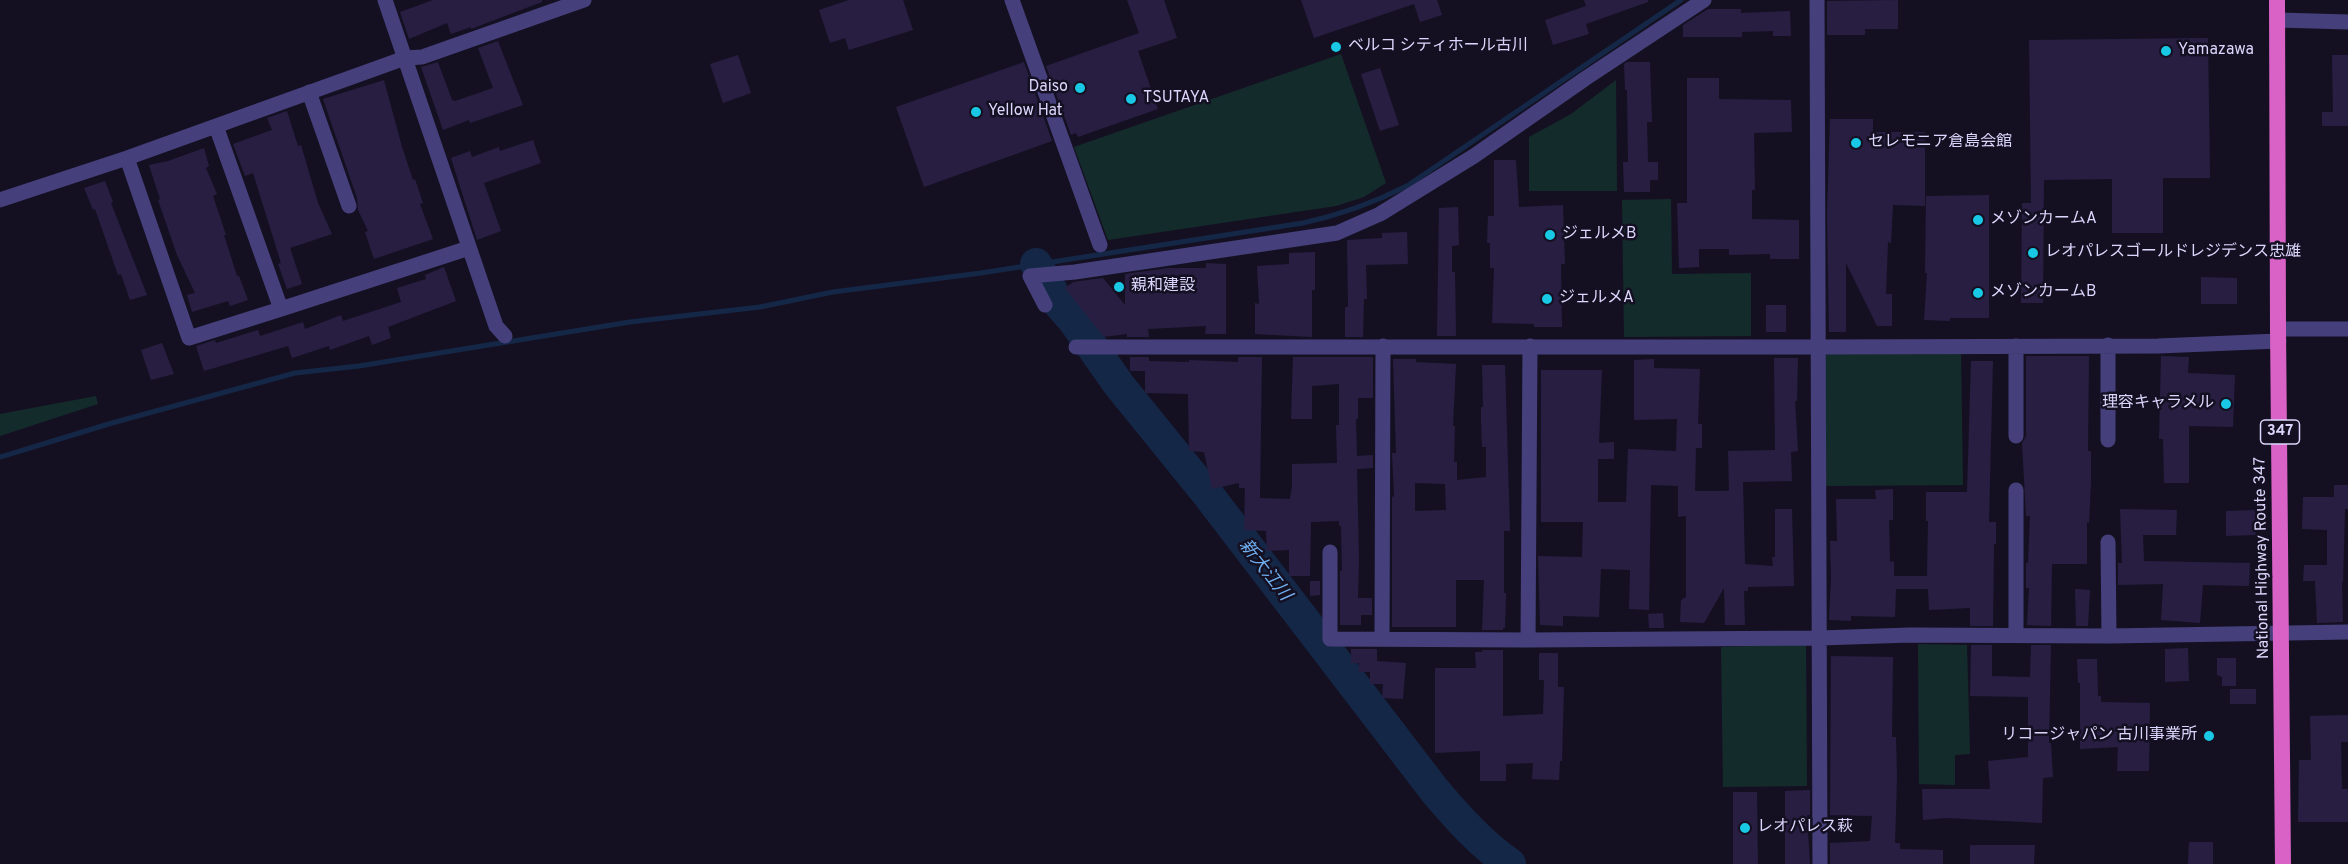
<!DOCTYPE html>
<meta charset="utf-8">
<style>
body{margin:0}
canvas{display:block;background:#141022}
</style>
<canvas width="2348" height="864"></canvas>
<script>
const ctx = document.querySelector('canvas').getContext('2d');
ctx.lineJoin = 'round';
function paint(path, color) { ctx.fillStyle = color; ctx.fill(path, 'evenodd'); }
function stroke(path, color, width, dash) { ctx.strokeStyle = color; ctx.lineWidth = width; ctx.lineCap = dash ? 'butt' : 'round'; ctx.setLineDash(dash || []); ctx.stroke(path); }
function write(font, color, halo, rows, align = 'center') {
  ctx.font = font + ' Overpass,"Noto Sans JP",sans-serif'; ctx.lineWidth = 5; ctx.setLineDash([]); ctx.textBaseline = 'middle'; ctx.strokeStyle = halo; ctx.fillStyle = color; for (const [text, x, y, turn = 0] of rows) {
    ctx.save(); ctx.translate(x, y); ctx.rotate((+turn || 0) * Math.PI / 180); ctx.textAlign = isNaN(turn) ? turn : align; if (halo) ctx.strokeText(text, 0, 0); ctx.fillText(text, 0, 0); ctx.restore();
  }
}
const green = new Path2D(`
 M 1341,54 L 1386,183 L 1364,197 L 1336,206 L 1108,240 L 1074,147 Z
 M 1616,80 L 1617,191 L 1529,191 L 1529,137 L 1571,114 Z
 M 1671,199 L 1672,274 L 1751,273 L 1751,336 L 1624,337 L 1622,200 Z
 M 1961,352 L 1963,485 L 1826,486 L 1824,354 Z
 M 96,396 L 98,404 L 0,436 L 0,414 Z
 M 1806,644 L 1807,786 L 1723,787 L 1721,647 Z
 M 1918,644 L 1967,645 L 1970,754 L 1955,755 L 1955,785 L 1919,784 Z`);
const stream = new Path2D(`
 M 0,457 L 112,423 L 295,373 L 359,366 L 630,322 L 760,307 L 833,292 L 981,273 L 1303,223 C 1340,215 1373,203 1407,186 L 1681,0`);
const river = new Path2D(`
 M 1036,264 L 1060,305 L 1074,321 L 1119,385 L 1209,496 L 1435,791 C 1458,818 1481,844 1510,864`);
const building = new Path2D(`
 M 433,0 L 542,0 L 542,2 L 471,29 L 471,27 L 451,34 L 447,23 L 409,39 L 400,12 Z
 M 849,0 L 903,0 L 913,30 L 849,50 L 845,38 L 830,43 L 819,10 Z
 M 1127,0 L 1164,0 L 1177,38 L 1138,51 L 1158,109 L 1078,137 L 1076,133 L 1071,135 L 1046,66 L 1139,33 Z
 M 1301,0 L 1437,0 L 1442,15 L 1420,22 L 1414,4 L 1314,38 Z
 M 1584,0 L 1648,0 L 1648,2 L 1586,24 L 1589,34 L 1553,45 L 1545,20 L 1586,6 Z
 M 1898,0 L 1898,29 L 1865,29 L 1865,35 L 1827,35 L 1827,1 Z
 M 1708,9 L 1741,9 L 1741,13 L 1790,11 L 1791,36 L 1773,36 L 1773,31 L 1742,32 L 1742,37 L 1683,37 L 1683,25 Z
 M 2208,38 L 2210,178 L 2163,178 L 2163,233 L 2112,233 L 2112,179 L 2044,180 L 2043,303 L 2021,303 L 2022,203 L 2031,203 L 2029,40 Z
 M 498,41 L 523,105 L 470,123 L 469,120 L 443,130 L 421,67 L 438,62 L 452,100 L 455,101 L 493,88 L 478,48 Z
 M 738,55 L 751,93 L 723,103 L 710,64 Z
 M 2332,55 L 2348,55 L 2348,126 L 2322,126 L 2322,112 L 2333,112 Z
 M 1024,62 L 1052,141 L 924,187 L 896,107 Z
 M 1627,62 L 1650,62 L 1652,122 L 1647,122 L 1648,162 L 1658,162 L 1658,180 L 1650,180 L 1650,192 L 1624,192 L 1623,162 L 1628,162 L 1627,90 L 1625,90 L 1624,64 Z
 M 1380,68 L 1399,125 L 1380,131 L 1361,74 Z
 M 1687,78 L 1719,78 L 1719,99 L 1791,100 L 1792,132 L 1754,133 L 1755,190 L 1752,190 L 1752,219 L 1799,220 L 1799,259 L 1770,259 L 1770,254 L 1729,255 L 1729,249 L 1699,249 L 1699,267 L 1679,268 L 1677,203 L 1687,203 Z
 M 384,80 L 402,147 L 413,180 L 415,179 L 423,203 L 420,204 L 433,239 L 374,259 L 365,232 L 368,231 L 358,210 L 357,198 L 323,99 Z
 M 287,111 L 298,146 L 301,145 L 318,203 L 332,234 L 290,248 L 302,284 L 287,289 L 278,264 L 281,263 L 253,173 L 245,176 L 233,144 L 272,130 L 267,118 Z
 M 1830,119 L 1873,119 L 1873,132 L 1925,132 L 1925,206 L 1893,205 L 1891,243 L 1888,242 L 1886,294 L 1892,294 L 1892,326 L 1877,326 L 1846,263 L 1846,332 L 1829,332 L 1827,214 Z
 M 533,140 L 541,163 L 484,183 L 501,231 L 477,240 L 451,158 L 470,151 L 472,157 L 499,147 L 500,151 Z
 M 204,148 L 209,166 L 206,168 L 217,194 L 213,196 L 226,235 L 224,235 L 237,276 L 239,276 L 248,300 L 230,306 L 228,301 L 192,312 L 187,295 L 195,293 L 177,255 L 158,200 L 160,199 L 149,165 L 168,161 Z
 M 1494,160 L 1516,160 L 1519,207 L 1563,205 L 1565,264 L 1561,264 L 1562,327 L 1534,327 L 1534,324 L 1492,323 L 1494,268 L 1490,268 L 1490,243 L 1487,243 L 1488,216 L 1494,216 Z
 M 105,181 L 113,202 L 111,203 L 147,295 L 130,300 L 121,274 L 118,275 L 95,209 L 93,210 L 84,188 Z
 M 1989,195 L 1989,318 L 1950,318 L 1950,321 L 1924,320 L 1927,273 L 1925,273 L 1926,196 Z
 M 1458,207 L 1459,245 L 1452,246 L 1452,272 L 1455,272 L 1456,336 L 1437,336 L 1439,208 Z
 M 1407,232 L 1408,264 L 1366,265 L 1367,299 L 1364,299 L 1363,337 L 1345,337 L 1345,307 L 1348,307 L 1347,240 L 1382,238 L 1382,233 Z
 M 1315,252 L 1315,290 L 1312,290 L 1312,337 L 1255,334 L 1255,303 L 1259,304 L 1257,266 L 1289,264 L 1289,253 Z
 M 1206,263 L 1226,264 L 1226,334 L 1205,334 L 1206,326 L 1148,329 L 1149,337 L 1127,337 L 1127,334 L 1104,337 L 1065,288 L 1073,282 L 1103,278 L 1125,305 L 1125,274 L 1168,268 L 1206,268 Z
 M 444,267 L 456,301 L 388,327 L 391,338 L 372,345 L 369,336 L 330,350 L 329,346 L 292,358 L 288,346 L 204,371 L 196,346 L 215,340 L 216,343 L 258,330 L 260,336 L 303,322 L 305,329 L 341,315 L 343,321 L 401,302 L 397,288 L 426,279 L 425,275 Z
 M 2201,277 L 2237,278 L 2237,304 L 2201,304 Z
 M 1766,305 L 1786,305 L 1786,332 L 1766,332 Z
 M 162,343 L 174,374 L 151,380 L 141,350 Z
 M 2026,356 L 2089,356 L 2088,451 L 2091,451 L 2091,483 L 2089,523 L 2087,522 L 2087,564 L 2052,564 L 2051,626 L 2027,625 L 2029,588 L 2026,588 L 2026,563 L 2028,563 L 2030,516 L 2026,516 L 2022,443 L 2026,436 Z
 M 2161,356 L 2189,357 L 2188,373 L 2235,375 L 2233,427 L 2189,426 L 2189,483 L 2164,483 L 2163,439 L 2159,439 Z
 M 1130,357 L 1149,357 L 1149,361 L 1189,362 L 1189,360 L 1238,362 L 1238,357 L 1262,357 L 1260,498 L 1290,499 L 1292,486 L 1292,464 L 1337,463 L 1336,425 L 1339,425 L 1339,384 L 1312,386 L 1312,419 L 1291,419 L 1293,357 L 1373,357 L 1373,398 L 1358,398 L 1358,419 L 1356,419 L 1357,456 L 1373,455 L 1373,468 L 1357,469 L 1359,558 L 1358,598 L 1372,598 L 1372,615 L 1361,615 L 1361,625 L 1340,625 L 1340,571 L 1342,571 L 1341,526 L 1339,526 L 1339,521 L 1311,522 L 1310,576 L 1289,576 L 1289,550 L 1267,551 L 1266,531 L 1244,530 L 1245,488 L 1239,488 L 1239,483 L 1212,489 L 1204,452 L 1189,451 L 1188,394 L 1145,393 L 1145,371 L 1130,371 Z
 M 1774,358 L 1798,358 L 1797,401 L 1795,401 L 1798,451 L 1791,452 L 1792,481 L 1743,482 L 1745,564 L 1773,566 L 1772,557 L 1775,557 L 1775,509 L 1792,509 L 1794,586 L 1748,587 L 1748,591 L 1744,591 L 1745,625 L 1725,625 L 1724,588 L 1704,623 L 1680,622 L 1681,600 L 1686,597 L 1686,516 L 1678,517 L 1678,486 L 1651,485 L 1649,610 L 1629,609 L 1630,570 L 1601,569 L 1599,617 L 1563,616 L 1563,626 L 1540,625 L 1538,556 L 1582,557 L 1583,522 L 1541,522 L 1541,370 L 1602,370 L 1599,443 L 1614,442 L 1614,459 L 1598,459 L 1598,502 L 1626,502 L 1628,449 L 1676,451 L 1677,419 L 1634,420 L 1634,360 L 1654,359 L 1654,368 L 1700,369 L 1698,424 L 1702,424 L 1702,448 L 1696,448 L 1695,491 L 1726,491 L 1729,490 L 1728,451 L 1775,450 Z
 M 1393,359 L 1416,359 L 1416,362 L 1456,364 L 1453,426 L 1455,426 L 1454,462 L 1457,462 L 1457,480 L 1486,477 L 1486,447 L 1482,447 L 1481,421 L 1481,407 L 1483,407 L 1482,365 L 1505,365 L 1510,531 L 1504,531 L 1504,593 L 1506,593 L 1505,628 L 1503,628 L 1503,630 L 1482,630 L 1484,580 L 1456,580 L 1456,627 L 1392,627 L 1392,497 L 1394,496 L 1392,453 L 1396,453 ZM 1415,483 L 1445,484 L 1446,510 L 1415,511 Z
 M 1971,361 L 1993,361 L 1989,522 L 1996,522 L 1996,544 L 1994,544 L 1993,626 L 1970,626 L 1970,608 L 1929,610 L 1928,589 L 1896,589 L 1895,617 L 1851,616 L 1851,621 L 1829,620 L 1831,578 L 1830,541 L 1837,541 L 1836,499 L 1876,499 L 1875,490 L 1893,489 L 1893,520 L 1889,520 L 1890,562 L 1894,561 L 1894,576 L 1927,576 L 1928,521 L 1926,521 L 1926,492 L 1967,492 Z
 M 2334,485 L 2348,485 L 2348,509 L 2345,509 L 2343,582 L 2342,582 L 2343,622 L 2317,623 L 2315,581 L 2303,581 L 2304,565 L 2327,565 L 2327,530 L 2302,529 L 2303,497 L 2334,497 Z
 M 2120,509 L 2177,510 L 2176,535 L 2143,535 L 2144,561 L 2250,563 L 2249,586 L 2203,585 L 2200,623 L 2161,620 L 2163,584 L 2118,585 L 2118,563 L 2122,563 Z
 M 2255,510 L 2256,535 L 2226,536 L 2226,511 Z
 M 1310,581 L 1320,581 L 1320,595 L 1310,596 Z
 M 2075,589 L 2090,590 L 2088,626 L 2076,626 Z
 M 1663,613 L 1664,628 L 1649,628 L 1648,614 Z
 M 1971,645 L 1992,645 L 1992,676 L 2030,677 L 2031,645 L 2051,645 L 2049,743 L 2051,743 L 2053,777 L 2043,778 L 2042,823 L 1946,818 L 1923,820 L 1922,789 L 1990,789 L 1988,761 L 2028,757 L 2028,697 L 1970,696 Z
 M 2188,648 L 2189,681 L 2165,682 L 2165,649 Z
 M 1351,649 L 1377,649 L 1377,661 L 1406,663 L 1403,699 L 1382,698 L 1383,684 L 1370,684 L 1370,672 L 1359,672 L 1359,663 L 1351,663 Z
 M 1482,650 L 1503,650 L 1503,716 L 1543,714 L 1544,680 L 1539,680 L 1539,653 L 1558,653 L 1558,687 L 1564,687 L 1562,761 L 1560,761 L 1559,780 L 1532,779 L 1533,763 L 1506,764 L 1506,781 L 1480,781 L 1480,751 L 1435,753 L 1435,668 L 1476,668 L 1475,652 L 1482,652 Z
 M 1831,656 L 1893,657 L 1892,737 L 1896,737 L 1897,779 L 1895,843 L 1900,843 L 1900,849 L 1943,850 L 1943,864 L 1830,864 L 1830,843 L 1870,841 L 1872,816 L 1830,815 Z
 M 2217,658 L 2236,658 L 2236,686 L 2222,686 L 2222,677 L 2217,675 Z
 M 2077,659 L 2097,659 L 2098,696 L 2101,696 L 2101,702 L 2150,703 L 2149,771 L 2117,771 L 2118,747 L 2080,749 L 2080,683 L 2078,683 Z
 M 2230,689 L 2256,689 L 2256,704 L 2230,704 Z
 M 2348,715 L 2348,742 L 2341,742 L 2342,789 L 2348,789 L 2348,822 L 2298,822 L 2299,760 L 2311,760 L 2310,716 Z
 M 1810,790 L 1810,815 L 1807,815 L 1810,864 L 1785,864 L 1785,791 Z
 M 1733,792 L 1757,792 L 1758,864 L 1733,864 Z
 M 2189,842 L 2213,842 L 2213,864 L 2188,864 Z
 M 1970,845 L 2035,845 L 2034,864 L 1970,864 Z`);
const minor = new Path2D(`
 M 385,0 L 496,326 L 505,336
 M 1012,0 L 1100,245
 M 1817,0 L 1820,864
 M 2278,20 L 2348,22
 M 309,92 L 349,206
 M 127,158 L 189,338 L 281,309 L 216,126
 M 0,200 L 127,158 L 405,58 L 422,57 L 584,0
 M 1045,305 L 1030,276 L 1075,272 L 1337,233 L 1380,214 L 1474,156 L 1586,78 L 1704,0
 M 281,309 L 469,248
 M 2278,329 L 2348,329
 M 2108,345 L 2108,440
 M 1076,347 L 1818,347 L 2158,346 L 2279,341
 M 2016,436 L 2016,346
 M 1330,552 L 1330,639 L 1528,640 L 1820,638 L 1910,635 L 2109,636 L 2108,542
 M 2016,635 L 2016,490
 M 2109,636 L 2348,632
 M 1382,639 L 1383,346
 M 1528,640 L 1530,346`);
const trunk = new Path2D(`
 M 2277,0 L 2278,329 L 2283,864`);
const markers = [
 [1336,47,6,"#18c8e4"],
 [2166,51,6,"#18c8e4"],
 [1080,88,6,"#18c8e4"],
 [1131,99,6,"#18c8e4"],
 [976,112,6,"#18c8e4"],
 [1856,143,6,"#18c8e4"],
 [1978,220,6,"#18c8e4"],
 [1550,235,6,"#18c8e4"],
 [2033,253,6,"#18c8e4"],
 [1119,287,6,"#18c8e4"],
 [1978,293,6,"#18c8e4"],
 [1547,299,6,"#18c8e4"],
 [2226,404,6,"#18c8e4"],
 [2209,736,6,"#18c8e4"],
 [1745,828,6,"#18c8e4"]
];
const shields = [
 [2280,432,39]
];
const shieldNames = [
 ["347",2280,432]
];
const poiNames = [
 ["ベルコ シティホール古川",1348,47],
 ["Yamazawa",2178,51],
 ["Daiso",1068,88,"right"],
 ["TSUTAYA",1143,99],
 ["Yellow Hat",988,112],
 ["セレモニア倉島会館",1868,143],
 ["メゾンカームA",1990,220],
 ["ジェルメB",1562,235],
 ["レオパレスゴールドレジデンス忠雄",2045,253],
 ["親和建設",1131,287],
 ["メゾンカームB",1990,293],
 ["ジェルメA",1559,299],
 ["理容キャラメル",2214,404,"right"],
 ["リコージャパン 古川事業所",2197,736,"right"],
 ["レオパレス萩",1757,828]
];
const streetNames = [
 ["National Highway Route 347",2263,558,-91]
];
const waterNames = [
 ["新大江川",1264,571,52]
];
paint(green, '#142b2b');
stroke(stream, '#152747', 5);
stroke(river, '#152747', 32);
paint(building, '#271e41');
stroke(minor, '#45407c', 15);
stroke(trunk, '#d862c6', 16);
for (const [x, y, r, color] of markers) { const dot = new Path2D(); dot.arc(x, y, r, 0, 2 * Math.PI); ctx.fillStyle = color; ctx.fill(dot); stroke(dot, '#141022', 2); }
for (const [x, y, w] of shields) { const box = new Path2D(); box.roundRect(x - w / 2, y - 12, w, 24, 4.5); ctx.fillStyle = '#141022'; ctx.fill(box); stroke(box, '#dbd6fb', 1.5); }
write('bold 15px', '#dbd6fb', null, shieldNames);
write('16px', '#dbd6fb', '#141022', poiNames, 'left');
write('16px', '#dbd6fb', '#141022', streetNames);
write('italic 18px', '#6faff0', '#141022', waterNames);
</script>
